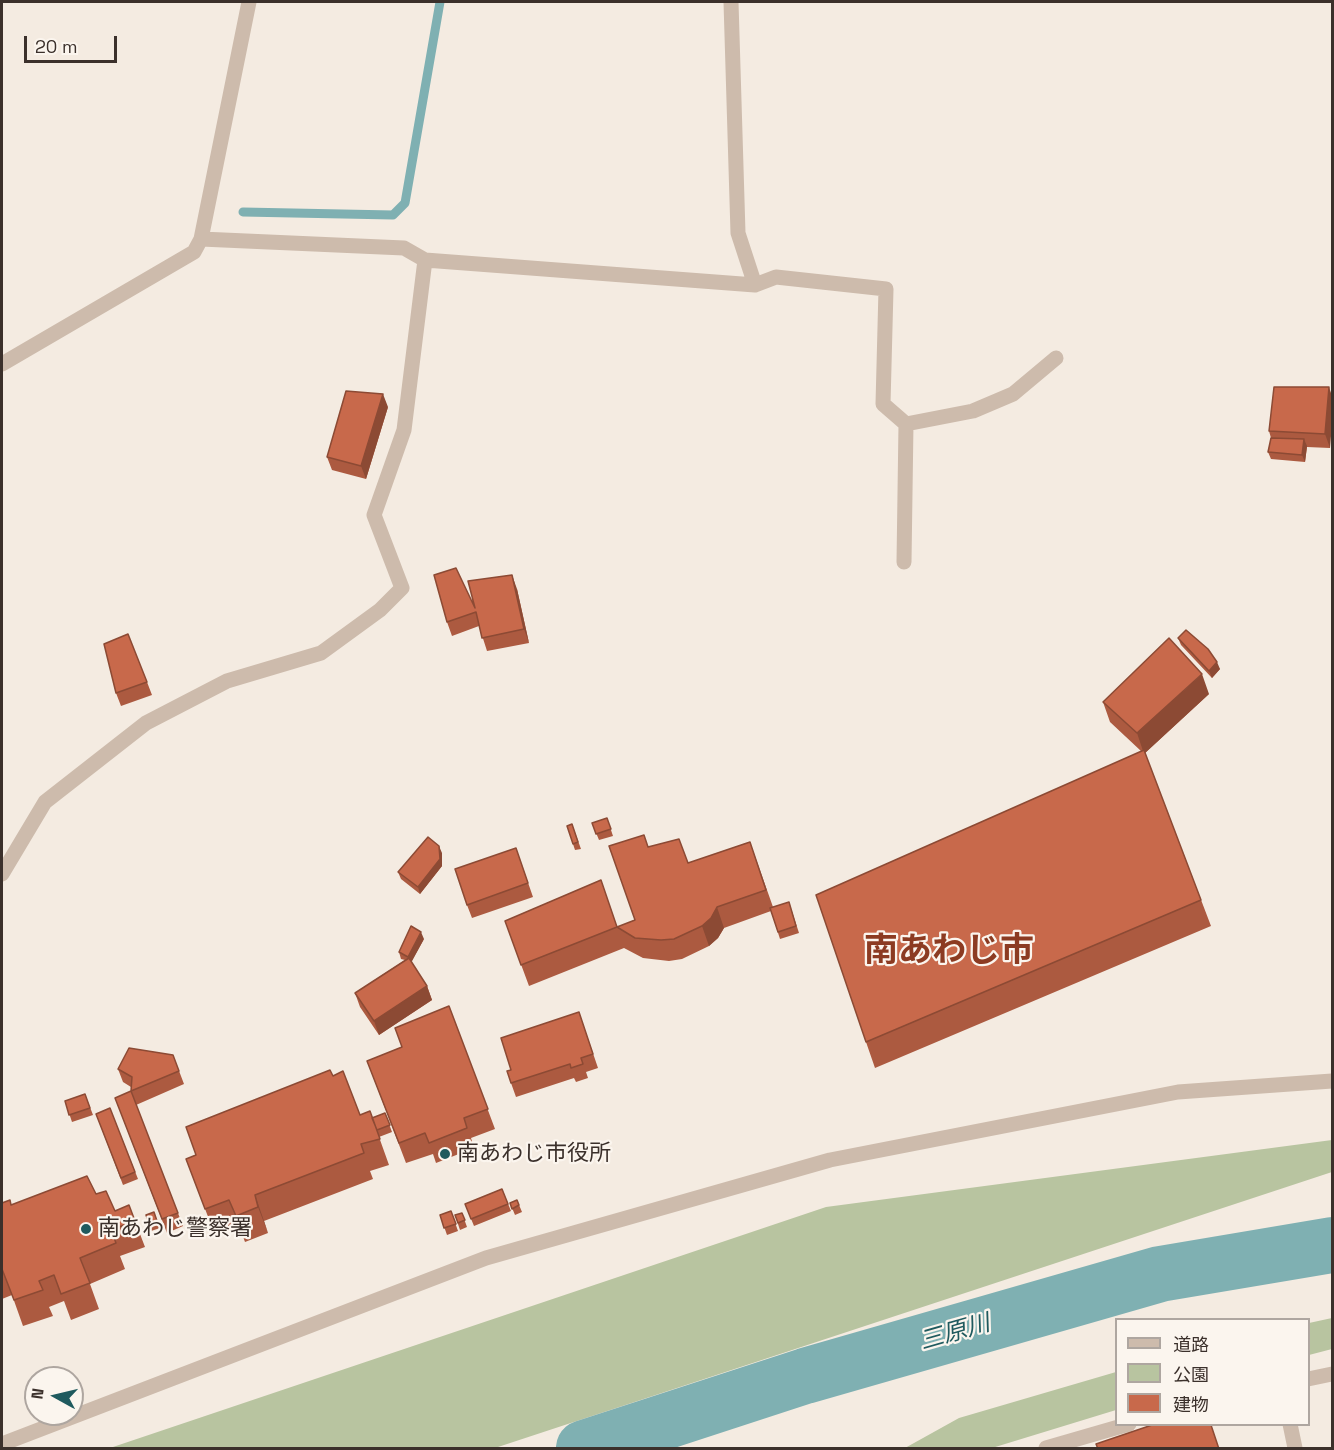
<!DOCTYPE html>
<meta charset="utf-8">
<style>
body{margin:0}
#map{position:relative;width:1334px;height:1450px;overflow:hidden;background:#f4ebe1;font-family:"Space Grotesk","Noto Sans JP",sans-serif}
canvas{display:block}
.frame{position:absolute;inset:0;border:3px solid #3b302b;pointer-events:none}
.legend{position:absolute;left:1115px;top:1318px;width:195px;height:108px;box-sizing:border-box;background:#fbf5ee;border:2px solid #aea6a0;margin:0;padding:8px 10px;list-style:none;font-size:18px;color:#3b302b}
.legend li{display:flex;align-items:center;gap:12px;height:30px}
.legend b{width:30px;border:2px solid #aea6a0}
.north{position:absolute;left:24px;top:1366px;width:60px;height:60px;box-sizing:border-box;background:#fbf5ee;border:2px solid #aea6a0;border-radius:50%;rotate:278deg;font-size:16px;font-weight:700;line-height:24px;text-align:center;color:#3b302b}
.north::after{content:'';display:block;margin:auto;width:21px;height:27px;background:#1f5a5e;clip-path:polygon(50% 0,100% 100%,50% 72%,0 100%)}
.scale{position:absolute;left:24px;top:36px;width:93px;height:27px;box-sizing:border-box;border:3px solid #3b302b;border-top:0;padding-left:8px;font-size:18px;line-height:21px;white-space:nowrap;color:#3b302b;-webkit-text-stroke:4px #fbf5ee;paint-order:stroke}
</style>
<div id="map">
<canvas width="1334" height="1450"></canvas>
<div class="frame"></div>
<ul class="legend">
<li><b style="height:8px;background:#cdbbac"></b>道路</li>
<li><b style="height:16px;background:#b8c4a0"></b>公園</li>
<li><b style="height:16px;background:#c8694b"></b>建物</li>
</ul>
<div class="north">N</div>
<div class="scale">20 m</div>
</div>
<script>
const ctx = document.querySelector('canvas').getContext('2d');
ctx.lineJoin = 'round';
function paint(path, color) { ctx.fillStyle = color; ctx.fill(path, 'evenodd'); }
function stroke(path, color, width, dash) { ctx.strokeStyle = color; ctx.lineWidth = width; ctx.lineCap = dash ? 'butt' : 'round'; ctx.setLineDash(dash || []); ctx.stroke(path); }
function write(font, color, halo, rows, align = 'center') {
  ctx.font = font + ' "Space Grotesk","Noto Sans JP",sans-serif'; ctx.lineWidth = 4.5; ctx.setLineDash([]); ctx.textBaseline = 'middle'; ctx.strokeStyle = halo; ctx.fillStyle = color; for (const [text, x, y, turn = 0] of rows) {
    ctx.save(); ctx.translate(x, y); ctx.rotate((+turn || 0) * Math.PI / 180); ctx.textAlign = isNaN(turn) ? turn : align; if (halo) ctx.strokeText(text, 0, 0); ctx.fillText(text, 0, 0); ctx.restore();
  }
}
const green = new Path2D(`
 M 1332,1140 L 1332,1172 L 495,1448 L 110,1448 L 826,1207 Z
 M 1332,1318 L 1332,1349 L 1309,1355 L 1309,1323 Z
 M 1116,1372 L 1116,1410 L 992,1448 L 905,1448 L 959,1418 Z`);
const stream = new Path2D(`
 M 243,212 L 393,215 L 405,203 L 440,2`);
const river = new Path2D(`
 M 584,1448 L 805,1376 L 1160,1274 L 1332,1245`);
const minor = new Path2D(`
 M 731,2 L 738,233 L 755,285 L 776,277 L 886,289 L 883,404 L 906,424 L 904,562
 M 201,239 L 249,2
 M 2,364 L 194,252 L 201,239 L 404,248 L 425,260 L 755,285
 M 906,424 L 973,411 L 1013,394 L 1056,358
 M 2,874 L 45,802 L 146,723 L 227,681 L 321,653 L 380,610 L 402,588 L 374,515 L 404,430 L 425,260
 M 1290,1424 L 1295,1448`);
const tertiary = new Path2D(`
 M 1308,1379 L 1332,1374
 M 2,1444 L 486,1258 L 830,1160 L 1178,1092 L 1332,1081
 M 1046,1448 L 1129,1424`);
const wall = new Path2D(`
 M 1329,387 L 1330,448 L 1307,447 L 1305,462 L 1271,459 L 1268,452 L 1271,438 L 1269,431 Z
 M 388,407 L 366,479 L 332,470 L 327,457 Z
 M 517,589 L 529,643 L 487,651 L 479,626 L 452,636 L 447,622 Z
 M 1178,638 L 1220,669 L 1212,678 L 1181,645 Z
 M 147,682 L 152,695 L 121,706 L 116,693 Z
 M 1209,694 L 1145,753 L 1211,926 L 875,1068 L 866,1042 L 1141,751 L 1110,722 L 1103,702 Z
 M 607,818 L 613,836 L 599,840 L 592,823 Z
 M 572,824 L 581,849 L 575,850 L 567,826 Z
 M 750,842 L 773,907 L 789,902 L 799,933 L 780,939 L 771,911 L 724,928 L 718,938 L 709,946 L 682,959 L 669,961 L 643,958 L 624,948 L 529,986 L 505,921 L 601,880 L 617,927 L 635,920 L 649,847 L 688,863 Z
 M 516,848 L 533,897 L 472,918 L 467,905 Z
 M 442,853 L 442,866 L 420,894 L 401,879 L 398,872 Z
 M 424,939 L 411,962 L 427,986 L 432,1000 L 379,1035 L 360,1007 L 355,993 L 405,960 L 401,959 L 399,952 Z
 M 449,1006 L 495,1129 L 471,1138 L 474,1148 L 436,1163 L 433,1154 L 406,1163 L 367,1061 L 402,1047 Z
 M 579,1012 L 598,1068 L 586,1072 L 588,1078 L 576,1082 L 574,1078 L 516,1097 L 511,1083 L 511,1070 Z
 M 173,1055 L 184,1084 L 136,1105 L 183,1226 L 167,1233 L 120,1111 L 131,1091 L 131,1087 L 123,1082 L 118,1069 Z
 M 333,1076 L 360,1115 L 372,1118 L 385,1113 L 392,1132 L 379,1137 L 389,1165 L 370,1171 L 373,1179 L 264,1221 L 268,1233 L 245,1242 L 239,1226 L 215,1235 L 186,1159 L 196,1155 Z
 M 85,1094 L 93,1115 L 72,1122 L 65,1101 Z
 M 110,1108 L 138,1179 L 123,1185 L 96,1114 Z
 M 502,1189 L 511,1211 L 474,1226 L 465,1204 Z
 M 96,1194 L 115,1211 L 135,1221 L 145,1247 L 120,1256 L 125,1269 L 90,1284 L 99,1309 L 71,1320 L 64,1301 L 49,1307 L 53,1316 L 23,1326 L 12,1295 L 2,1299 L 2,1203 L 11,1205 Z
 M 517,1200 L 522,1212 L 515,1215 L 510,1203 Z
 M 451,1211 L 458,1231 L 447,1235 L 440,1215 Z
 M 154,1212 L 160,1228 L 151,1231 L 146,1215 Z
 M 462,1213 L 467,1227 L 460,1230 L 455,1215 Z`);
const shadedWall = new Path2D(`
 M 1329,387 L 1332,396 L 1332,424 L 1330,448 L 1325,434 Z
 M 383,394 L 388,407 L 366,479 L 361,466 Z
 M 1304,439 L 1307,446 L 1305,462 L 1302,455 Z
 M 512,575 L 517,589 L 529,643 L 524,629 Z
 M 1217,662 L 1220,669 L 1212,678 L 1209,671 Z
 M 1202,674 L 1209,694 L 1144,754 L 1137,733 Z
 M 439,846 L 442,853 L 442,866 L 420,894 L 418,887 Z
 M 717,907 L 724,928 L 718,938 L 709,946 L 702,926 Z
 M 421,932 L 424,939 L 411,963 L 408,957 Z
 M 427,986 L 432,1000 L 379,1035 L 374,1021 Z
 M 255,1195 L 264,1221 L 268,1233 L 258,1207 Z`);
const building = new Path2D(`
 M 1274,387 L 1329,387 L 1325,434 L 1269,431 Z
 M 346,391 L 383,394 L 361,466 L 327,457 Z
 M 1271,438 L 1304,439 L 1302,455 L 1268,452 Z
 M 456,568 L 475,608 L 468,581 L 512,575 L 524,629 L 482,638 L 476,612 L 447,622 L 434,575 Z
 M 1186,630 L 1208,649 L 1217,662 L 1209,671 L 1178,638 Z
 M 128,634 L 147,682 L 116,693 L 104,644 Z
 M 1169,638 L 1202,674 L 1137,733 L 1103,702 Z
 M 1144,750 L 1201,900 L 866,1042 L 816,895 Z
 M 607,818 L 611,829 L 596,834 L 592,823 Z
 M 572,824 L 578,842 L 573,844 L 567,826 Z
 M 644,835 L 648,847 L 679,839 L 688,863 L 750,842 L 766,890 L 717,907 L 711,918 L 702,926 L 674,939 L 661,940 L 635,938 L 617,927 L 521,965 L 505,921 L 601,880 L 617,927 L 635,920 L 609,846 Z
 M 428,837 L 439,846 L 440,859 L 418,887 L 398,872 Z
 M 516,848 L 528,883 L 467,905 L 455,869 Z
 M 789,902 L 796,926 L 778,932 L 770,908 Z
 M 411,926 L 421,932 L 408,957 L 399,952 Z
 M 409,958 L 427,986 L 374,1021 L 355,993 Z
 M 449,1006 L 488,1109 L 464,1118 L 467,1128 L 429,1143 L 425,1133 L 399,1143 L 367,1061 L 402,1047 L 395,1028 Z
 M 579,1012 L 593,1054 L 581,1058 L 583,1064 L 571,1068 L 570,1064 L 511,1083 L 507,1071 L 511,1070 L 501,1038 Z
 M 129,1048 L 173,1055 L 179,1071 L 131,1091 L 178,1213 L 162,1219 L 115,1098 L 131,1091 L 132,1077 L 118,1069 Z
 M 330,1070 L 333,1076 L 343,1071 L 360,1115 L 370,1111 L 380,1139 L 361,1144 L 364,1153 L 255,1195 L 258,1207 L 236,1216 L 229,1200 L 205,1209 L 186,1159 L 196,1155 L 186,1127 Z
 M 85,1094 L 90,1108 L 69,1115 L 65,1101 Z
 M 110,1108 L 135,1172 L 121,1178 L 96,1114 Z
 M 385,1113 L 390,1125 L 377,1130 L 372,1118 Z
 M 87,1176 L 96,1194 L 106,1191 L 115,1211 L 129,1205 L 135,1221 L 111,1230 L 116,1243 L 80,1258 L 90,1283 L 61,1294 L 54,1275 L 39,1281 L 43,1290 L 14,1300 L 2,1269 L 2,1270 L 2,1203 L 10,1200 L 11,1205 Z
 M 502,1189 L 508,1204 L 471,1219 L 465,1204 Z
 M 517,1200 L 519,1205 L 512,1209 L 510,1203 Z
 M 451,1211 L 456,1224 L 444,1228 L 440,1215 Z
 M 154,1212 L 157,1221 L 149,1224 L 146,1215 Z
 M 462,1213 L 465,1220 L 458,1223 L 455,1215 Z
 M 1152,1425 L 1211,1425 L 1219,1449 L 1098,1449 L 1096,1444 Z`);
const markers = [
 [445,1154,6,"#1f5a5e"],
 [86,1229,6,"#1f5a5e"]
];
const poiNames = [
 ["南あわじ市役所",457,1154],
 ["南あわじ警察署",98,1229]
];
const waterNames = [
 ["三原川",955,1333,-16]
];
const townNames = [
 ["南あわじ市",949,952]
];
paint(green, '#b8c4a0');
stroke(stream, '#7fb0b2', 9);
stroke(river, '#7fb0b2', 56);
stroke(minor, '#cdbbac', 15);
stroke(tertiary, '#cdbbac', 15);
paint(wall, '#ac5a40');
paint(shadedWall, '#8c4a34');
paint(building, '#c8694b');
stroke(building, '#8c4a34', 1.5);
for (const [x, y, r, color] of markers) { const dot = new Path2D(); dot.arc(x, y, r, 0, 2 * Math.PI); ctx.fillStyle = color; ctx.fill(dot); stroke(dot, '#fbf5ee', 2); }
write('22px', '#3b302b', '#fbf5ee', poiNames, 'left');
write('italic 24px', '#1f5a5e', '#fbf5ee', waterNames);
write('bold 34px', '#8c3b22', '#fbf5ee', townNames);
</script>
